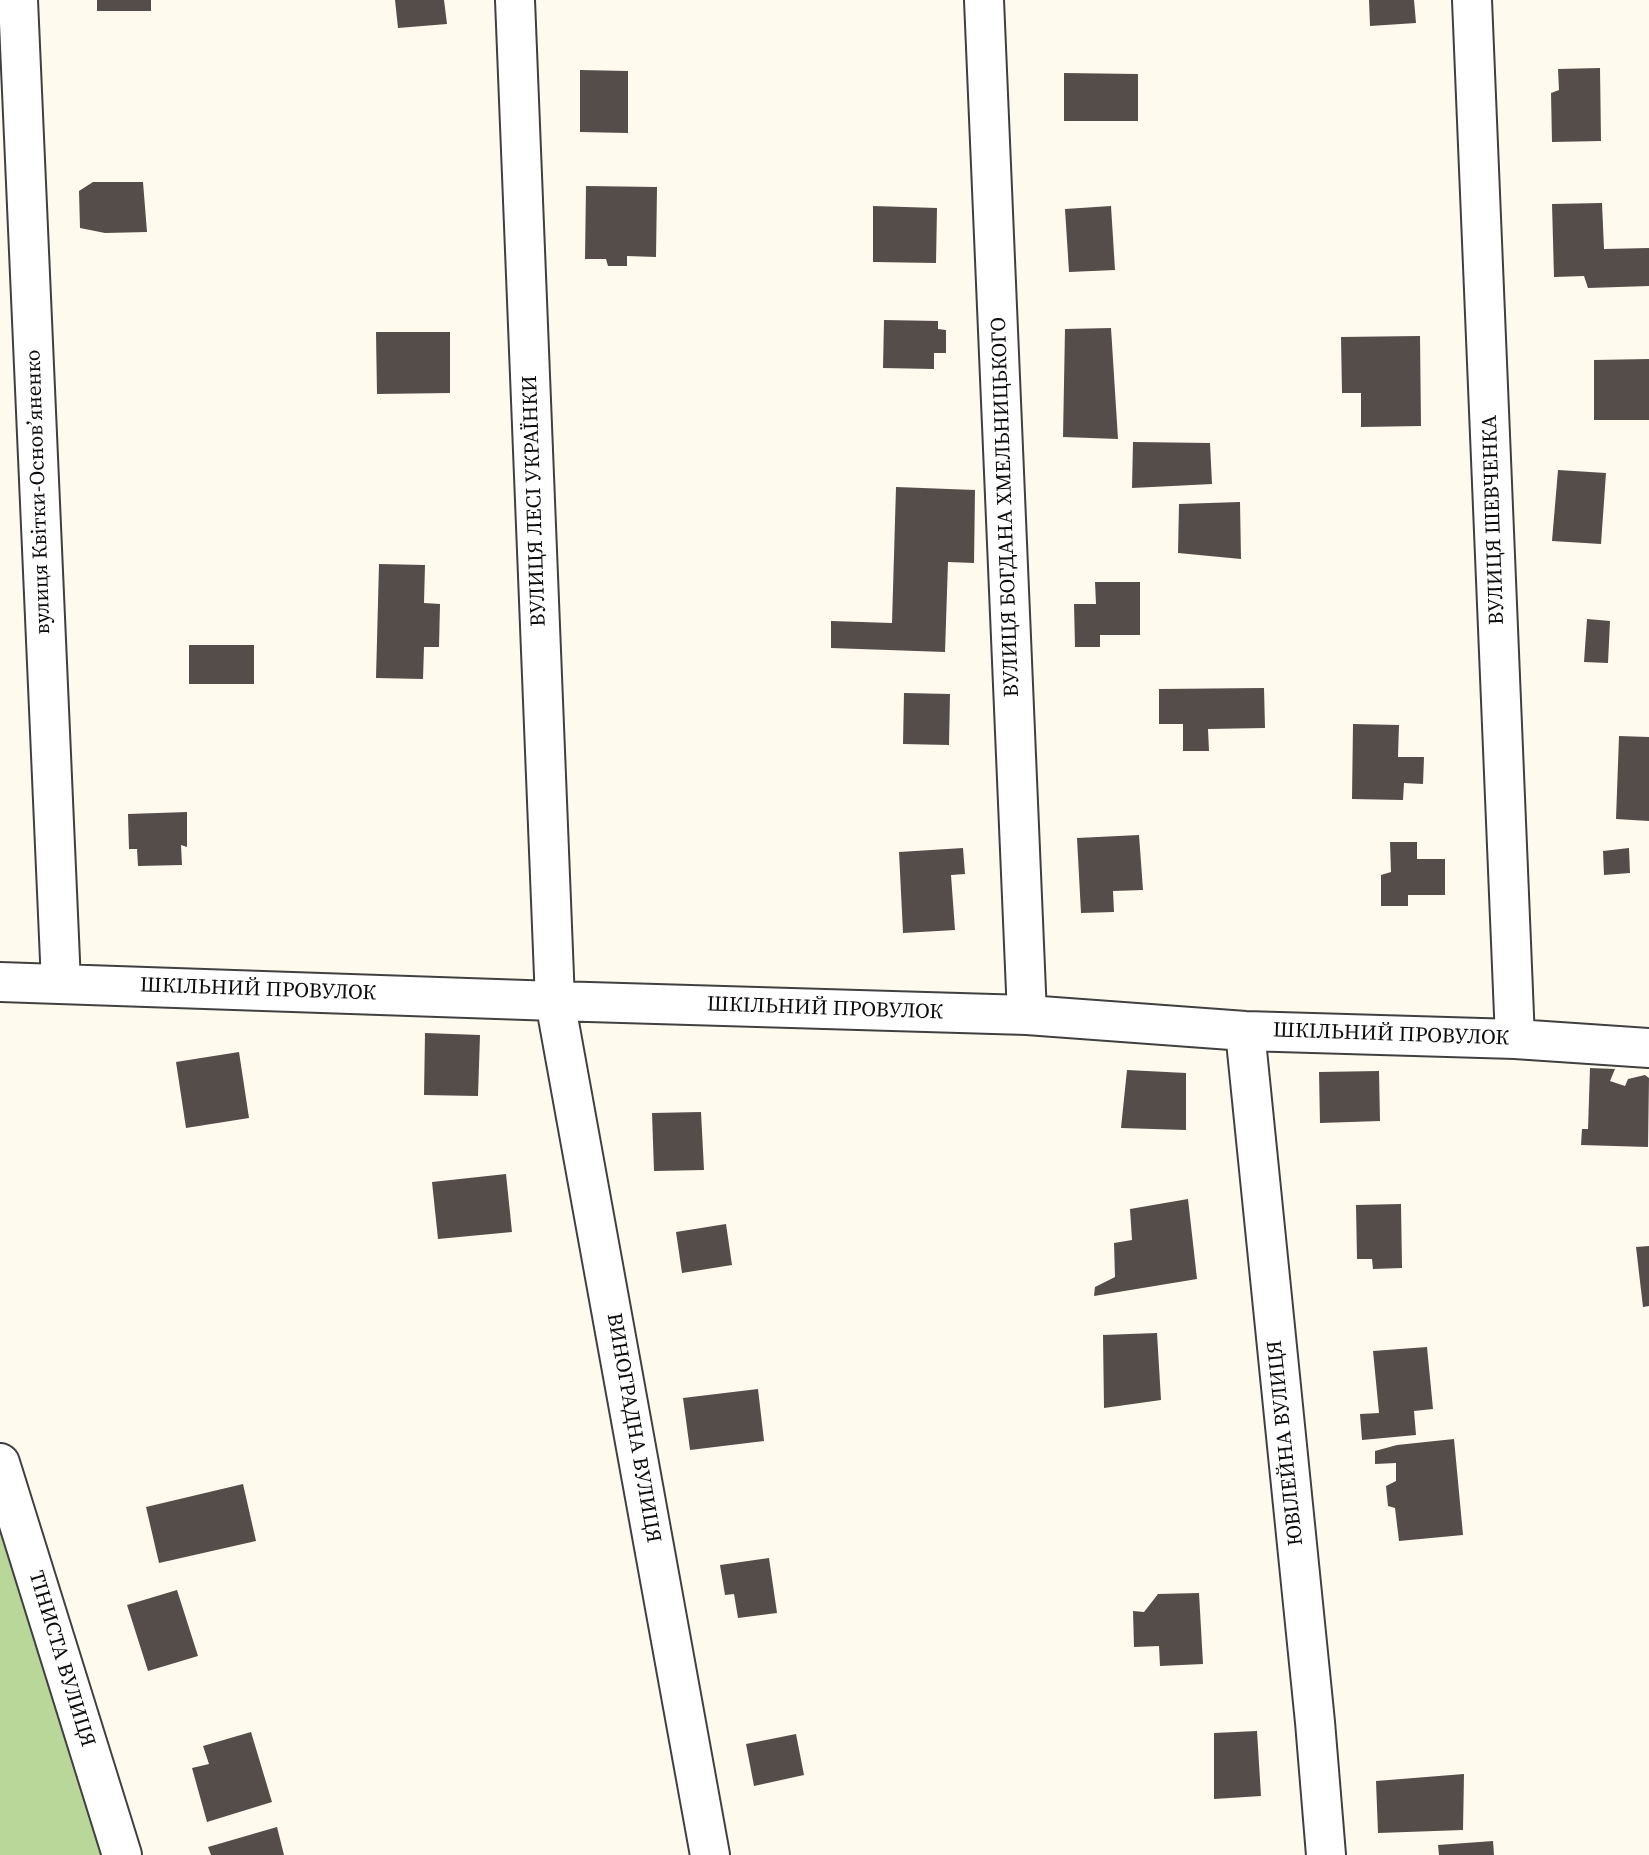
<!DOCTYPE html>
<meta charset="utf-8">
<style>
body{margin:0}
canvas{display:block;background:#fefaee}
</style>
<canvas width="1649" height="1855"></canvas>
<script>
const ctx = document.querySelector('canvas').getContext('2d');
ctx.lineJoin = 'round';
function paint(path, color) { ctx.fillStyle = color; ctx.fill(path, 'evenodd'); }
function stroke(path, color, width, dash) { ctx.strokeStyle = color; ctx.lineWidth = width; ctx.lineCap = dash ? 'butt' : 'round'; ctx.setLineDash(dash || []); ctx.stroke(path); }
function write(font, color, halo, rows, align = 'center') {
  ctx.font = font + ' "Source Serif 4",serif'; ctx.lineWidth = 7; ctx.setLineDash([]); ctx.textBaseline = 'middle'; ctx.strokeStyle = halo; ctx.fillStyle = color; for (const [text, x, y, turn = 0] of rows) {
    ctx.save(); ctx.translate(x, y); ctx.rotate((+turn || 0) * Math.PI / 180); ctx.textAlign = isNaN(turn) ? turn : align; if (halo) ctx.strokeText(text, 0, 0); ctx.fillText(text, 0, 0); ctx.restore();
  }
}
const forest = new Path2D(`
 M 0,1531 L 102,1855 L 0,1855 Z`);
const building = new Path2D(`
 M 97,0 L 151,0 L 151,11 L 97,11 Z
 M 395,0 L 444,0 L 447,24 L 398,28 Z
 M 1369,0 L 1414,0 L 1416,23 L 1370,26 Z
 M 1600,68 L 1601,141 L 1552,142 L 1551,93 L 1559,90 L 1558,69 Z
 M 580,70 L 628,71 L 628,133 L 580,132 Z
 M 1064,73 L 1138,74 L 1138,121 L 1064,121 Z
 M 93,182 L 143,182 L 147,232 L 105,233 L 80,228 L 79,191 Z
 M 586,186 L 657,187 L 656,257 L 627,256 L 627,266 L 608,266 L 606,259 L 585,259 Z
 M 1602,203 L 1604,249 L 1649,248 L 1649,286 L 1588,288 L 1584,276 L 1554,277 L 1552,204 Z
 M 873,206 L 937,208 L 936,263 L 873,262 Z
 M 1111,206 L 1115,270 L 1069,272 L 1065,209 Z
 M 884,320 L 938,321 L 938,329 L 946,330 L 946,353 L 934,353 L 934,369 L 883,368 Z
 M 1111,328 L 1118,439 L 1063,437 L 1065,329 Z
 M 376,332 L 450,332 L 450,393 L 377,394 Z
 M 1420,336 L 1421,426 L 1361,427 L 1361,393 L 1342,393 L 1341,337 Z
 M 1649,359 L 1649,420 L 1594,420 L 1594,360 Z
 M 1133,442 L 1210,443 L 1212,484 L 1132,488 Z
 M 1558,470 L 1606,473 L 1601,544 L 1552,541 Z
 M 896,487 L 975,490 L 974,563 L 948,562 L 945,652 L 831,648 L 831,621 L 892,623 Z
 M 1240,502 L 1241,559 L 1178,553 L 1179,504 Z
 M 379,564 L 425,565 L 424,603 L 440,604 L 439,647 L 424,647 L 423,679 L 376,678 Z
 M 1095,582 L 1140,582 L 1140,635 L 1100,635 L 1100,647 L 1075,647 L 1074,604 L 1096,604 Z
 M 1587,619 L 1610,621 L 1608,663 L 1584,662 Z
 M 189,645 L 254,645 L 254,684 L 189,684 Z
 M 1264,688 L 1265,728 L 1208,729 L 1209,751 L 1183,751 L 1183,724 L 1159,724 L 1159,689 Z
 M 904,693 L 950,694 L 949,745 L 903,744 Z
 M 1353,724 L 1399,725 L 1398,757 L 1424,757 L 1423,784 L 1404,783 L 1403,800 L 1352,799 Z
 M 1619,736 L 1649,737 L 1649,821 L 1616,819 Z
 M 187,812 L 187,847 L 181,845 L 182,865 L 138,866 L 137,849 L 129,849 L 128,814 Z
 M 1139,835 L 1143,890 L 1113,891 L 1114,912 L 1081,913 L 1077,838 Z
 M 1390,842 L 1417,842 L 1417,859 L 1445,859 L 1445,895 L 1408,895 L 1408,906 L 1381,906 L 1381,875 L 1391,872 Z
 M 963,848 L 965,874 L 951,875 L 955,930 L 903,933 L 899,852 Z
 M 1629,848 L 1630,873 L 1604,875 L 1603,851 Z
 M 425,1033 L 480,1035 L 478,1096 L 424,1095 Z
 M 239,1052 L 249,1118 L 186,1128 L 176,1062 Z
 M 1590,1068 L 1615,1069 L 1610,1081 L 1625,1086 L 1628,1079 L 1645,1075 L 1649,1078 L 1648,1147 L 1581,1145 L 1582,1129 L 1588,1129 Z
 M 1127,1070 L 1186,1073 L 1186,1130 L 1121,1128 Z
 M 1379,1071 L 1380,1121 L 1320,1123 L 1319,1072 Z
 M 701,1112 L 704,1170 L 654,1171 L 652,1113 Z
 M 506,1174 L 512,1232 L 438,1239 L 432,1182 Z
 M 1188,1199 L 1197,1279 L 1094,1296 L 1095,1287 L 1115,1277 L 1114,1243 L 1132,1240 L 1130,1209 Z
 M 1401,1204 L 1402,1268 L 1373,1269 L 1372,1259 L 1357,1259 L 1356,1205 Z
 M 726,1224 L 732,1265 L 682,1273 L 676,1232 Z
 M 1649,1246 L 1649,1306 L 1643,1307 L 1636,1247 Z
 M 1157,1333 L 1161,1400 L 1104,1408 L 1103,1335 Z
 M 1427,1347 L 1433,1409 L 1414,1411 L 1416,1435 L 1362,1440 L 1360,1414 L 1379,1413 L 1373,1351 Z
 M 758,1389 L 764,1441 L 690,1450 L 683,1398 Z
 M 1454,1439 L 1463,1535 L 1399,1541 L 1395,1508 L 1388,1506 L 1386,1486 L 1396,1481 L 1396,1463 L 1375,1464 L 1375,1451 L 1397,1445 Z
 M 243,1484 L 256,1541 L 159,1563 L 146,1507 Z
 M 769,1558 L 777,1613 L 738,1618 L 734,1594 L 725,1595 L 720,1565 Z
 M 177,1590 L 198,1656 L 148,1671 L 127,1605 Z
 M 1199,1593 L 1203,1664 L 1160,1666 L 1159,1646 L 1134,1647 L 1133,1611 L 1144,1612 L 1158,1594 Z
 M 1257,1731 L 1261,1796 L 1214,1799 L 1214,1733 Z
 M 251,1732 L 272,1802 L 207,1822 L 192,1768 L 209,1764 L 203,1746 Z
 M 796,1734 L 804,1775 L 754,1786 L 746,1744 Z
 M 1464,1774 L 1463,1830 L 1378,1833 L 1376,1781 Z
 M 277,1827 L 284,1855 L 211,1855 L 208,1847 Z
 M 1493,1841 L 1494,1855 L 1439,1855 L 1438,1845 Z`);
const minor = new Path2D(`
 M 18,0 L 61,983
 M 515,0 L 555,1001 L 710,1855
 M 984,0 L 1027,1015
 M 1472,0 L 1515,1039
 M 0,982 L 555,1001 L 1027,1015 L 1245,1031 L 1515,1039 L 1649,1048
 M 1245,1031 L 1315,1722 L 1326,1855
 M 0,1463 L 122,1855`);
const streetNames = [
 ["вулиця Квітки-Основʼяненко",39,492,-92],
 ["ВУЛИЦЯ ЛЕСІ УКРАЇНКИ",535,501,-92],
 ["ВУЛИЦЯ БОГДАНА ХМЕЛЬНИЦЬКОГО",1006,507,-92],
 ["ВУЛИЦЯ ШЕВЧЕНКА",1494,520,-92],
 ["ШКІЛЬНИЙ ПРОВУЛОК",258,990,2],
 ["ШКІЛЬНИЙ ПРОВУЛОК",825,1009,2],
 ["ШКІЛЬНИЙ ПРОВУЛОК",1391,1035,2],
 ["ВИНОГРАДНА ВУЛИЦЯ",633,1428,80],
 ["ЮВІЛЕЙНА ВУЛИЦЯ",1286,1443,-96],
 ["ТІНИСТА ВУЛИЦЯ",61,1659,73]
];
paint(forest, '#b9d799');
paint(building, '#554d4a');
stroke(minor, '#404040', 42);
stroke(minor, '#fff', 38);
write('21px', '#0d0d0d', '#fff', streetNames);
</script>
